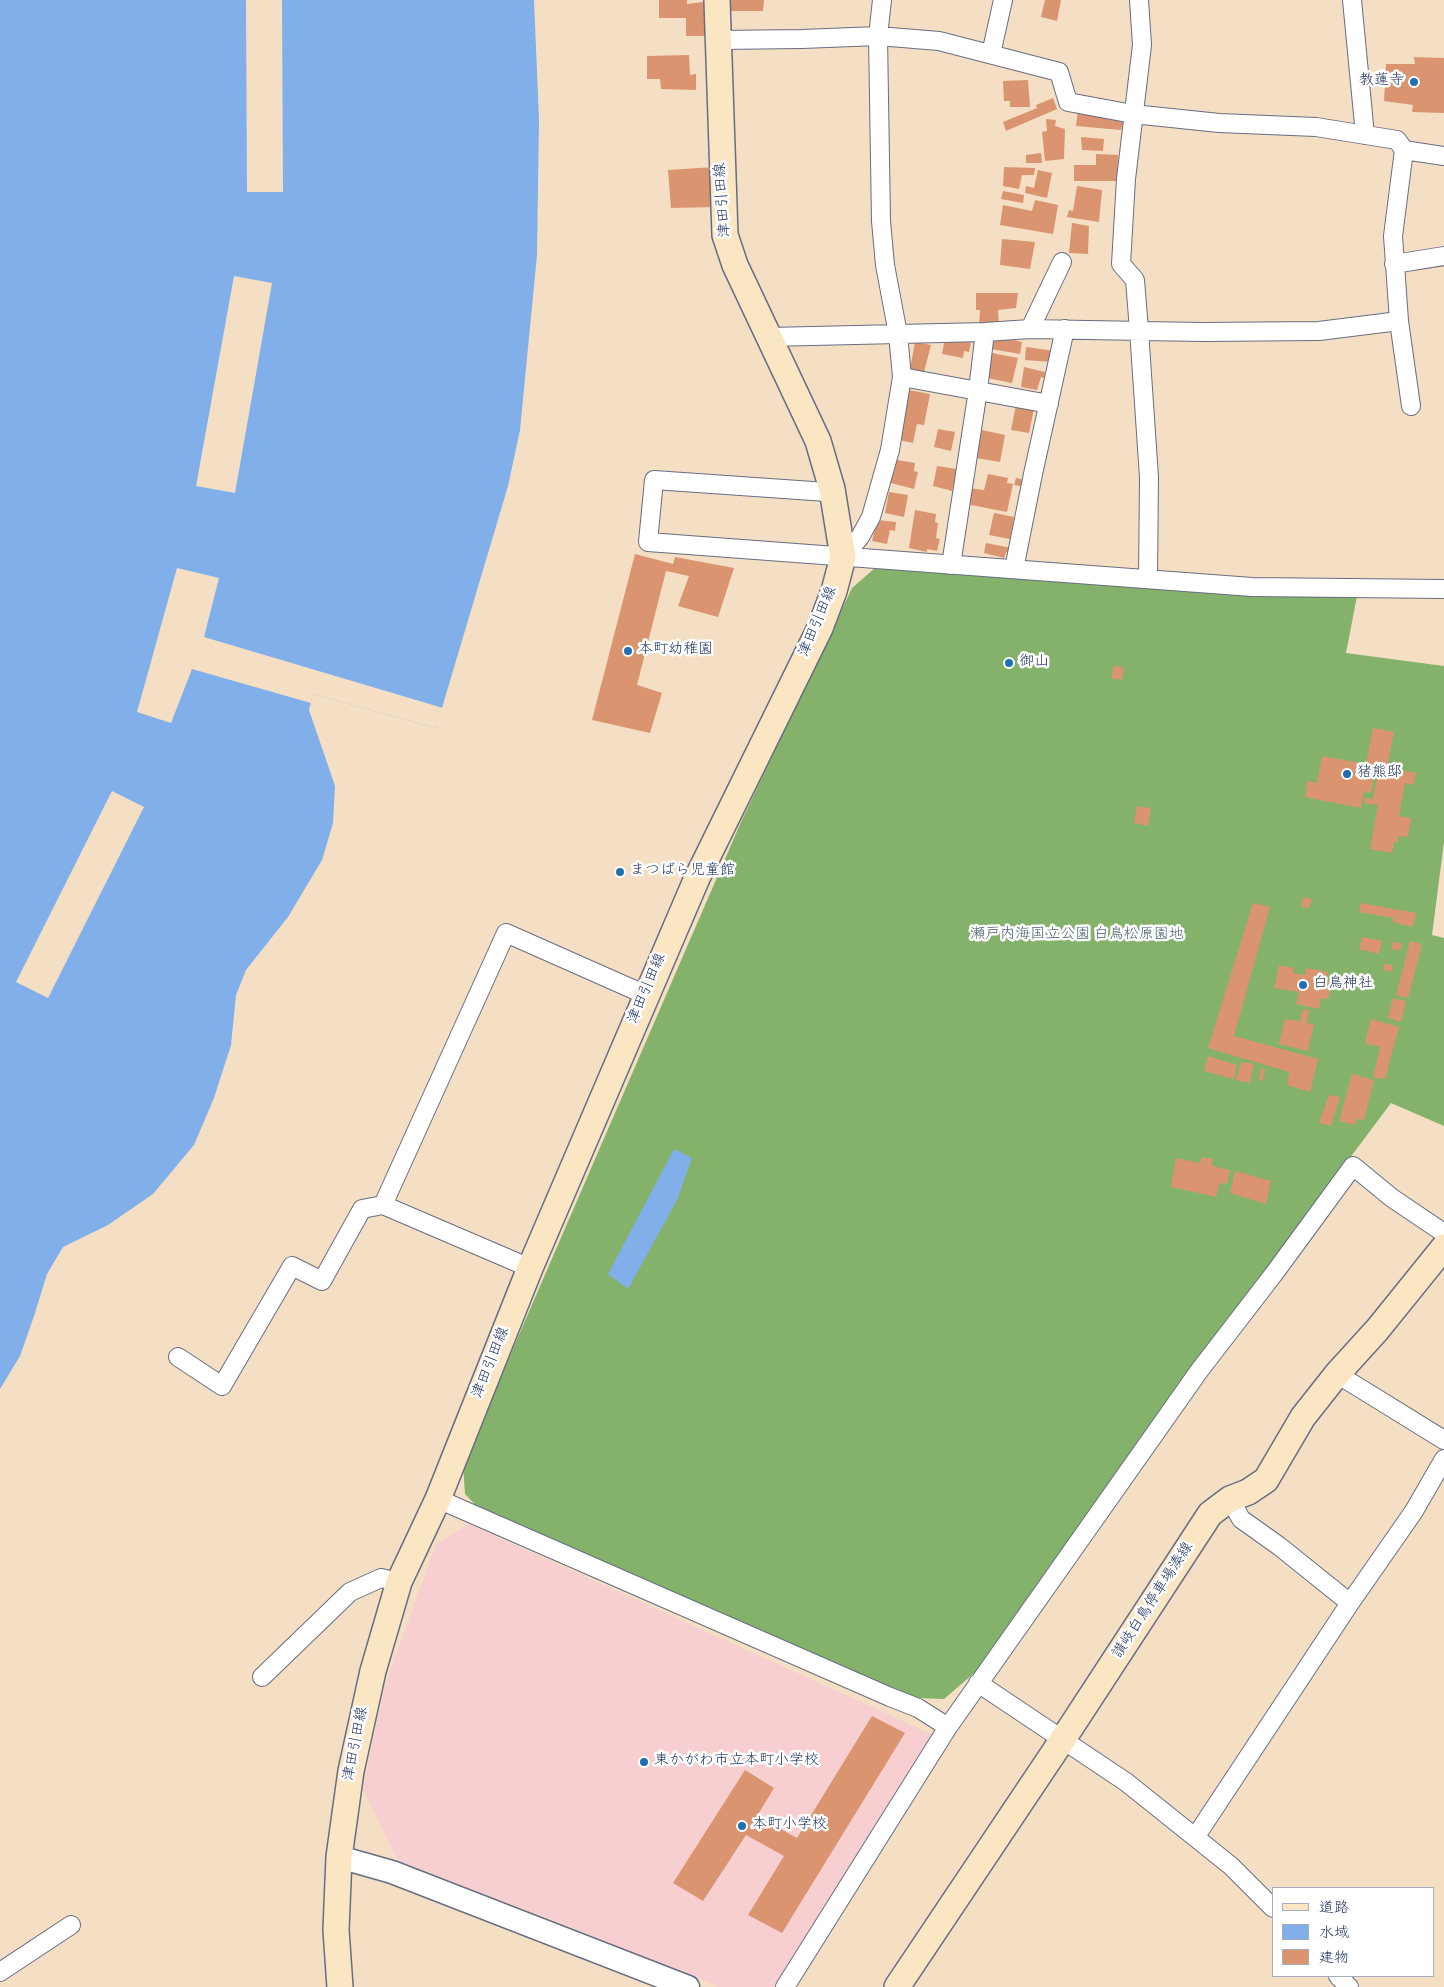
<!DOCTYPE html>
<meta charset="utf-8">
<style>
body{margin:0}
#map{position:relative;width:1444px;height:1987px;overflow:hidden;background:#f4dfc4;font-family:"Gochi Hand","Klee One",sans-serif}
canvas{display:block}
.legend{position:absolute;left:1272px;top:1887px;width:162px;height:90px;box-sizing:border-box;background:#fff;border:1px solid #a4acbf;margin:0;padding:6px 9px;list-style:none;font-size:15px;color:#1b2f5e}
.legend li{display:flex;align-items:center;gap:10px;height:25px}
.legend b{width:25px;border:1px solid #a4acbf}
</style>
<div id="map">
<canvas width="1444" height="1987"></canvas>
<ul class="legend">
<li><b style="height:6px;background:#fbe6c4"></b>道路</li>
<li><b style="height:14px;background:#80afea"></b>水域</li>
<li><b style="height:14px;background:#da946f"></b>建物</li>
</ul>
</div>
<script>
const ctx = document.querySelector('canvas').getContext('2d');
ctx.lineJoin = 'round';
function paint(path, color) { ctx.fillStyle = color; ctx.fill(path, 'evenodd'); }
function stroke(path, color, width, dash) { ctx.strokeStyle = color; ctx.lineWidth = width; ctx.lineCap = dash ? 'butt' : 'round'; ctx.setLineDash(dash || []); ctx.stroke(path); }
function write(font, color, halo, rows, align = 'center') {
  ctx.font = font + ' "Gochi Hand","Klee One",sans-serif'; ctx.lineWidth = 5; ctx.setLineDash([]); ctx.textBaseline = 'middle'; ctx.strokeStyle = halo; ctx.fillStyle = color; for (const [text, x, y, turn = 0] of rows) {
    ctx.save(); ctx.translate(x, y); ctx.rotate((+turn || 0) * Math.PI / 180); ctx.textAlign = isNaN(turn) ? turn : align; if (halo) ctx.strokeText(text, 0, 0); ctx.fillText(text, 0, 0); ctx.restore();
  }
}
const built = new Path2D(`
 M 469,1524 L 936,1736 L 779,1987 L 719,1987 L 571,1927 L 398,1861 L 363,1789 L 384,1688 L 436,1544 Z`);
const forest = new Path2D(`
 M 875,568 C 1036,582 1196,589 1357,596 L 1346,653 L 1444,666 L 1444,842 L 1432,935 L 1444,938 L 1444,1126 L 1391,1103 L 1148,1428 L 980,1668 L 944,1699 L 915,1698 L 480,1510 L 465,1494 L 463,1464 L 741,822 L 852,588 Z`);
const water = new Path2D(`
 M 0,0 L 534,0 L 539,119 L 537,255 L 520,430 L 508,486 L 436,728 L 313,694 L 309,710 L 335,786 L 333,823 L 322,860 L 288,917 L 246,970 L 236,995 L 231,1045 L 214,1098 L 194,1145 L 153,1194 L 108,1225 L 63,1247 L 47,1274 L 34,1316 L 20,1356 L 0,1389 Z
 M 674,1149 L 692,1158 L 677,1200 L 628,1289 L 608,1274 Z`);
const pier = new Path2D(`
 M 246,0 L 282,0 L 283,192 L 247,192 Z
 M 234,276 L 272,283 L 235,493 L 196,486 Z
 M 177,568 L 219,578 L 204,637 L 443,708 L 436,728 L 313,694 L 311,703 L 192,669 L 171,723 L 137,712 Z
 M 112,791 L 144,807 L 48,998 L 16,982 Z`);
const building = new Path2D(`
 M 659,0 L 687,0 L 687,4 L 711,1 L 713,36 L 686,36 L 686,18 L 659,18 Z
 M 727,0 L 764,0 L 763,11 L 727,11 Z
 M 1045,0 L 1061,0 L 1057,21 L 1041,17 Z
 M 689,55 L 690,75 L 696,74 L 696,90 L 661,89 L 660,79 L 647,79 L 647,56 Z
 M 1414,57 L 1444,58 L 1444,113 L 1412,112 L 1413,105 L 1384,101 L 1386,64 L 1415,64 Z
 M 1028,80 L 1030,107 L 1010,107 L 1010,101 L 1004,101 L 1003,81 Z
 M 1053,98 L 1057,109 L 1006,131 L 1003,122 L 1037,108 L 1036,105 Z
 M 1078,110 L 1125,116 L 1121,130 L 1076,126 Z
 M 1046,119 L 1056,120 L 1055,126 L 1065,129 L 1064,159 L 1045,161 L 1042,132 L 1047,131 Z
 M 1081,137 L 1104,139 L 1103,151 L 1082,150 Z
 M 1041,153 L 1042,163 L 1026,163 L 1026,155 Z
 M 1096,154 L 1118,155 L 1117,181 L 1074,181 L 1074,165 L 1096,165 Z
 M 715,167 L 715,207 L 671,208 L 668,170 Z
 M 1004,167 L 1035,168 L 1034,175 L 1022,175 L 1019,189 L 1003,186 Z
 M 1038,170 L 1052,173 L 1047,198 L 1025,193 L 1026,186 L 1034,188 Z
 M 1077,186 L 1102,190 L 1099,222 L 1067,217 L 1069,210 L 1073,211 Z
 M 1003,191 L 1024,195 L 1023,203 L 1001,199 Z
 M 1035,200 L 1058,205 L 1053,234 L 1000,225 L 1003,205 L 1032,211 Z
 M 1072,223 L 1089,226 L 1088,254 L 1069,253 Z
 M 1002,239 L 1035,242 L 1030,269 L 1000,265 Z
 M 976,293 L 1018,293 L 1016,308 L 998,310 L 999,325 L 979,325 L 980,310 L 976,310 Z
 M 993,335 L 1022,342 L 1020,354 L 991,349 Z
 M 945,338 L 971,343 L 969,352 L 964,351 L 963,358 L 942,354 Z
 M 915,342 L 931,345 L 924,372 L 910,369 Z
 M 1026,347 L 1055,351 L 1053,362 L 1025,360 Z
 M 992,353 L 1018,358 L 1012,383 L 987,378 Z
 M 1024,367 L 1045,372 L 1044,378 L 1041,377 L 1037,390 L 1021,387 Z
 M 909,390 L 930,394 L 924,425 L 917,424 L 913,443 L 899,440 Z
 M 1016,405 L 1034,409 L 1029,433 L 1011,430 Z
 M 938,429 L 955,432 L 951,451 L 934,447 Z
 M 982,430 L 1005,435 L 1000,462 L 976,458 Z
 M 891,459 L 915,463 L 914,471 L 918,472 L 914,489 L 887,482 Z
 M 937,466 L 957,469 L 952,491 L 933,486 Z
 M 988,474 L 1008,478 L 1007,483 L 1013,484 L 1007,512 L 966,504 L 969,488 L 984,490 Z
 M 1016,478 L 1027,480 L 1025,487 L 1014,485 Z
 M 889,492 L 908,495 L 904,517 L 885,513 Z
 M 915,510 L 936,514 L 935,522 L 938,523 L 936,538 L 940,539 L 937,551 L 927,549 L 927,552 L 909,548 Z
 M 994,513 L 1014,517 L 1010,539 L 989,535 Z
 M 877,520 L 896,522 L 895,531 L 890,530 L 887,544 L 872,541 Z
 M 986,543 L 1011,548 L 1009,553 L 1006,552 L 1004,558 L 984,553 Z
 M 635,554 L 673,564 L 675,557 L 734,568 L 718,617 L 678,606 L 689,576 L 666,571 L 637,685 L 662,693 L 650,733 L 592,720 Z
 M 1114,666 L 1124,668 L 1122,680 L 1111,678 Z
 M 1373,728 L 1394,732 L 1387,767 L 1376,765 L 1371,793 L 1364,791 L 1361,808 L 1305,797 L 1307,781 L 1317,783 L 1322,756 L 1366,764 Z
 M 1384,768 L 1416,773 L 1413,785 L 1405,783 L 1399,816 L 1411,818 L 1408,837 L 1399,836 L 1397,843 L 1394,842 L 1392,853 L 1370,849 L 1378,805 L 1364,803 L 1365,798 L 1373,799 L 1377,776 L 1382,777 Z
 M 1137,806 L 1151,808 L 1148,826 L 1134,823 Z
 M 1303,897 L 1312,899 L 1309,908 L 1301,907 Z
 M 1253,903 L 1270,907 L 1234,1036 L 1318,1059 L 1310,1092 L 1287,1085 L 1289,1072 L 1208,1048 Z
 M 1361,903 L 1416,913 L 1413,927 L 1393,922 L 1393,918 L 1359,912 Z
 M 1362,937 L 1382,941 L 1379,954 L 1359,949 Z
 M 1410,941 L 1422,944 L 1408,998 L 1396,995 Z
 M 1393,942 L 1402,943 L 1400,951 L 1391,949 Z
 M 1384,964 L 1393,965 L 1392,972 L 1383,970 Z
 M 1279,965 L 1294,968 L 1293,973 L 1305,975 L 1306,968 L 1328,972 L 1326,980 L 1332,981 L 1328,999 L 1321,998 L 1319,1009 L 1296,1004 L 1299,992 L 1274,988 Z
 M 1393,998 L 1406,1001 L 1401,1022 L 1388,1018 Z
 M 1303,1009 L 1309,1010 L 1307,1023 L 1314,1024 L 1308,1051 L 1279,1044 L 1285,1019 L 1300,1021 Z
 M 1371,1019 L 1399,1027 L 1385,1079 L 1373,1077 L 1380,1047 L 1365,1043 Z
 M 1208,1056 L 1237,1065 L 1234,1079 L 1204,1071 Z
 M 1241,1062 L 1254,1064 L 1250,1083 L 1236,1080 Z
 M 1261,1068 L 1265,1069 L 1263,1081 L 1259,1080 Z
 M 1352,1074 L 1374,1080 L 1364,1120 L 1356,1119 L 1355,1125 L 1339,1121 Z
 M 1329,1095 L 1340,1097 L 1331,1126 L 1319,1123 Z
 M 1202,1157 L 1213,1159 L 1212,1166 L 1230,1170 L 1227,1184 L 1220,1183 L 1216,1197 L 1171,1187 L 1176,1158 L 1200,1163 Z
 M 1235,1171 L 1271,1181 L 1266,1204 L 1230,1193 Z
 M 872,1716 L 905,1733 L 782,1933 L 748,1915 L 784,1856 L 746,1835 L 703,1901 L 673,1883 L 745,1770 L 774,1788 L 757,1816 L 797,1838 Z`);
const minor = new Path2D(`
 M 1139,0 L 1142,45 L 1126,179 L 1121,264 L 1135,280 L 1139,330 L 1149,477 L 1148,578
 M 1352,0 L 1365,135
 M 719,40 L 802,39 L 878,36 L 939,41 L 1059,72 L 1068,102 L 1133,114 L 1219,123 L 1316,127 L 1397,140 L 1404,150 L 1444,156
 M 991,54 L 1003,0
 M 1404,150 L 1393,236 L 1399,321 L 1411,406
 M 1394,264 L 1444,256
 M 1030,329 L 1062,262
 M 769,337 L 985,332 L 1030,329 L 1202,332 L 1319,331 L 1399,321
 M 902,377 L 1049,404
 M 832,489 L 827,492 L 654,480 L 648,542 L 1252,587 L 1444,589
 M 843,557 L 860,537 L 871,517 L 890,450 L 902,377 L 898,334 L 885,265 L 881,221 L 878,36 L 882,0
 M 951,565 L 978,390 L 985,332
 M 1014,569 L 1033,474 L 1065,329
 M 530,1268 L 383,1205 L 506,933 L 646,995
 M 178,1357 L 222,1386 L 292,1266 L 322,1281 L 362,1209 L 383,1205
 M 1337,1374 L 1444,1440
 M 438,1499 L 890,1697 L 918,1708 L 948,1727
 M 1230,1499 L 1241,1519 L 1279,1546 L 1350,1603
 M 262,1677 L 350,1592 L 381,1578 L 399,1582
 M 978,1683 L 1126,1782 L 1231,1866 L 1273,1908
 M 1196,1836 L 1350,1603 L 1414,1511 L 1444,1459
 M 0,1972 L 71,1925
 M 1338,1976 L 1349,1987
 M 785,1987 L 948,1727 L 1199,1371 L 1273,1275 L 1353,1166 L 1392,1198 L 1444,1233`);
const tertiary = new Path2D(`
 M 339,1857 L 392,1872 L 688,1987`);
const secondary = new Path2D(`
 M 340,1987 L 336,1930 L 339,1857 L 351,1771 L 373,1671 L 399,1582 L 438,1499 L 530,1268 L 697,878 L 820,628 L 834,591 L 843,557 L 832,489 L 818,441 L 735,265 L 725,235 L 717,0
 M 897,1987 L 1071,1727 L 1210,1514 L 1230,1499 L 1248,1492 L 1266,1480 L 1303,1417 L 1337,1374 L 1377,1330 L 1444,1247`);
const markers = [
 [1414,82,5,"#1f6fb2"],
 [628,651,5,"#1f6fb2"],
 [1009,663,5,"#1f6fb2"],
 [1347,774,5,"#1f6fb2"],
 [620,872,5,"#1f6fb2"],
 [1303,985,5,"#1f6fb2"],
 [644,1762,5,"#1f6fb2"],
 [742,1826,5,"#1f6fb2"]
];
const poiNames = [
 ["教蓮寺",1404,82,"right"],
 ["本町幼稚園",638,651],
 ["御山",1019,663],
 ["猪熊邸",1357,774],
 ["まつばら児童館",630,872],
 ["白鳥神社",1313,985],
 ["東かがわ市立本町小学校",654,1762],
 ["本町小学校",752,1826]
];
const streetNames = [
 ["津田引田線",724,200,-94],
 ["津田引田線",819,622,-67],
 ["津田引田線",648,989,-67],
 ["津田引田線",492,1363,-68],
 ["讃岐白鳥停車場湊線",1154,1601,-57],
 ["津田引田線",357,1744,-79]
];
const parkNames = [
 ["瀬戸内海国立公園 白鳥松原園地",1077,936]
];
paint(built, '#f7cfd1');
paint(forest, '#84b26b');
paint(water, '#80afea');
paint(pier, '#f4dfc4');
paint(building, '#da946f');
stroke(minor, '#676d82', 20);
stroke(tertiary, '#676d82', 25);
stroke(secondary, '#676d82', 28);
stroke(minor, '#fff', 18);
stroke(tertiary, '#fff', 22);
stroke(secondary, '#fbe6c4', 25);
for (const [x, y, r, color] of markers) { const dot = new Path2D(); dot.arc(x, y, r, 0, 2 * Math.PI); ctx.fillStyle = color; ctx.fill(dot); stroke(dot, '#fff', 2); }
write('15px', '#1b2f5e', '#fff', poiNames, 'left');
write('15px', '#1b2f5e', '#fff', streetNames);
write('15px', '#445f67', '#fff', parkNames);
</script>
